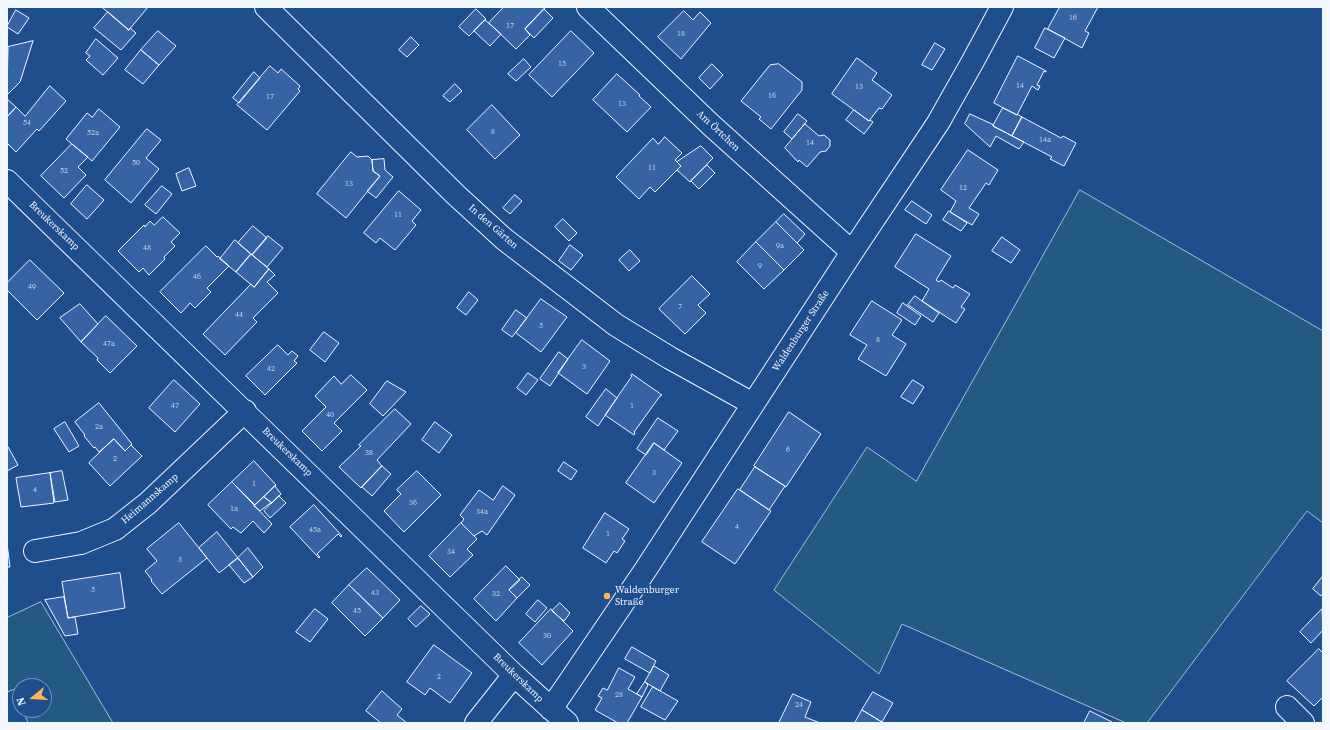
<!DOCTYPE html>
<meta charset="utf-8">
<style>
body{margin:0}
#map{position:relative;width:1330px;height:730px;overflow:hidden;background:#1f4e8c;font-family:"Source Serif 4",serif}
canvas{display:block}
.frame{position:absolute;inset:0;border:8px solid #f2f6ff;pointer-events:none}
.north{position:absolute;left:12px;top:678px;width:40px;height:40px;box-sizing:border-box;background:#1f4e8c;border:1px solid #7391ba;border-radius:50%;rotate:252deg;font-size:11px;font-weight:700;line-height:16px;text-align:center;color:#f2f6ff}
.north::after{content:'';display:block;margin:auto;width:14px;height:18px;background:#ffb74d;clip-path:polygon(50% 0,100% 100%,50% 72%,0 100%)}
</style>
<div id="map">
<canvas width="1330" height="730"></canvas>
<div class="frame"></div>
<div class="north">N</div>
</div>
<script>
const ctx = document.querySelector('canvas').getContext('2d');
ctx.lineJoin = 'round';
function paint(path, color) { ctx.fillStyle = color; ctx.fill(path, 'evenodd'); }
function stroke(path, color, width, dash) { ctx.strokeStyle = color; ctx.lineWidth = width; ctx.lineCap = dash ? 'butt' : 'round'; ctx.setLineDash(dash || []); ctx.stroke(path); }
function write(font, color, halo, rows, align = 'center') {
  ctx.font = font + ' "Source Serif 4",serif'; ctx.lineWidth = 3; ctx.setLineDash([]); ctx.textBaseline = 'middle'; ctx.strokeStyle = halo; ctx.fillStyle = color; for (const [text, x, y, turn = 0] of rows) {
    ctx.save(); ctx.translate(x, y); ctx.rotate((+turn || 0) * Math.PI / 180); ctx.textAlign = isNaN(turn) ? turn : align; if (halo) ctx.strokeText(text, 0, 0); ctx.fillText(text, 0, 0); ctx.restore();
  }
}
const green = new Path2D(`
 M 1080,190 L 1323,331 L 1323,523 L 1307,511 L 1147,723 L 1126,723 L 902,624 L 879,674 L 774,590 L 867,447 L 916,481 Z
 M 41,602 L 113,723 L 28,723 L 23,710 L 44,710 L 44,686 L 20,686 L 20,702 L 15,689 L 7,692 L 7,618 Z`);
const building = new Path2D(`
 M 102,7 L 148,7 L 129,30 Z
 M 504,7 L 546,7 L 525,29 L 530,35 L 516,49 L 489,23 Z
 M 1060,7 L 1098,7 L 1085,31 L 1089,33 L 1082,48 L 1048,29 Z
 M 476,9 L 486,19 L 469,36 L 459,27 Z
 M 544,9 L 553,18 L 534,38 L 525,29 Z
 M 16,10 L 29,18 L 18,34 L 7,27 Z
 M 684,11 L 693,20 L 700,12 L 711,23 L 681,59 L 658,37 Z
 M 108,12 L 129,30 L 130,28 L 136,33 L 121,50 L 94,28 Z
 M 485,20 L 501,34 L 490,46 L 474,31 Z
 M 1045,28 L 1065,38 L 1054,58 L 1035,48 Z
 M 158,31 L 176,46 L 159,65 L 141,50 Z
 M 571,31 L 594,53 L 552,97 L 529,75 Z
 M 411,37 L 419,45 L 407,57 L 399,50 Z
 M 96,39 L 118,58 L 103,75 L 86,60 L 90,56 L 86,53 Z
 M 33,41 L 20,82 L 7,95 L 8,47 Z
 M 935,43 L 945,49 L 932,70 L 922,65 Z
 M 141,50 L 159,65 L 143,84 L 125,70 Z
 M 1018,56 L 1046,71 L 1046,72 L 1044,71 L 1037,85 L 1040,86 L 1038,90 L 1032,86 L 1017,115 L 994,103 Z
 M 857,58 L 877,73 L 872,80 L 892,95 L 882,109 L 879,108 L 869,121 L 832,94 Z
 M 524,59 L 531,67 L 516,81 L 508,74 Z
 M 712,64 L 723,75 L 710,89 L 699,78 Z
 M 779,64 L 802,82 L 802,90 L 771,129 L 759,119 L 761,117 L 741,101 L 770,65 Z
 M 270,66 L 278,73 L 281,69 L 300,86 L 298,89 L 300,91 L 267,130 L 237,105 Z
 M 254,72 L 260,78 L 239,103 L 233,98 Z
 M 617,74 L 640,95 L 639,96 L 651,107 L 627,132 L 593,100 Z
 M 455,84 L 462,91 L 450,102 L 443,96 Z
 M 50,86 L 66,101 L 39,131 L 37,129 L 16,152 L 7,143 L 7,117 L 16,107 L 25,116 Z
 M 7,99 L 16,107 L 7,117 Z
 M 492,105 L 520,135 L 495,159 L 467,130 Z
 M 1003,108 L 1017,115 L 1017,114 L 1022,117 L 1012,136 L 993,126 Z
 M 99,109 L 120,127 L 92,161 L 66,139 L 87,113 L 92,117 Z
 M 854,110 L 869,121 L 870,120 L 873,122 L 864,134 L 846,120 Z
 M 798,114 L 807,121 L 792,139 L 784,132 Z
 M 970,114 L 994,125 L 993,126 L 1024,142 L 1019,149 L 996,136 L 990,147 L 965,124 Z
 M 1022,117 L 1061,138 L 1063,136 L 1076,143 L 1064,166 L 1050,159 L 1052,157 L 1012,136 Z
 M 805,124 L 819,136 L 824,135 L 830,140 L 830,146 L 826,151 L 820,152 L 807,167 L 799,160 L 798,162 L 785,148 Z
 M 147,129 L 161,140 L 146,158 L 159,169 L 131,203 L 105,180 Z
 M 665,137 L 682,153 L 675,160 L 681,166 L 655,192 L 650,187 L 639,199 L 616,177 L 653,138 L 658,144 Z
 M 72,144 L 88,157 L 78,167 L 86,175 L 64,198 L 41,176 Z
 M 701,146 L 713,158 L 690,182 L 677,170 L 681,166 L 677,162 Z
 M 968,150 L 998,170 L 989,185 L 986,183 L 969,208 L 979,214 L 972,225 L 950,212 L 956,201 L 941,190 Z
 M 351,152 L 357,157 L 368,156 L 372,160 L 373,171 L 380,176 L 346,218 L 317,194 Z
 M 384,159 L 385,170 L 393,177 L 376,198 L 367,191 L 380,176 L 373,171 L 372,160 Z
 M 707,165 L 715,173 L 699,189 L 691,181 Z
 M 189,168 L 196,186 L 182,191 L 176,174 Z
 M 87,185 L 104,200 L 87,219 L 71,204 Z
 M 162,186 L 172,194 L 156,214 L 145,205 Z
 M 399,191 L 421,210 L 412,221 L 416,225 L 395,250 L 380,238 L 376,243 L 364,233 Z
 M 515,195 L 522,201 L 510,214 L 503,208 Z
 M 912,201 L 932,215 L 926,224 L 905,210 Z
 M 949,211 L 967,223 L 961,231 L 943,220 Z
 M 784,214 L 805,234 L 797,243 L 776,222 Z
 M 163,217 L 180,233 L 171,242 L 175,246 L 164,257 L 165,259 L 149,275 L 143,268 L 139,272 L 118,251 L 144,225 L 145,227 L 150,221 L 154,225 Z
 M 563,219 L 577,233 L 569,241 L 555,227 Z
 M 776,222 L 804,250 L 784,270 L 756,242 Z
 M 253,226 L 267,238 L 252,255 L 238,243 Z
 M 916,234 L 951,256 L 936,280 L 939,282 L 941,280 L 953,288 L 955,285 L 970,294 L 961,307 L 965,309 L 956,323 L 922,301 L 929,289 L 895,267 Z
 M 268,236 L 283,248 L 267,267 L 252,255 Z
 M 1002,237 L 1020,250 L 1011,263 L 992,251 Z
 M 235,240 L 251,254 L 236,272 L 220,259 Z
 M 756,242 L 784,270 L 764,289 L 737,262 Z
 M 570,245 L 583,255 L 571,270 L 559,261 Z
 M 206,246 L 217,257 L 218,256 L 229,266 L 207,288 L 211,292 L 195,308 L 190,303 L 181,313 L 160,292 Z
 M 630,250 L 640,261 L 629,271 L 619,260 Z
 M 251,254 L 269,269 L 254,287 L 236,272 Z
 M 30,260 L 64,293 L 37,320 L 7,290 L 7,283 Z
 M 269,269 L 275,275 L 267,282 L 278,293 L 253,318 L 257,322 L 225,355 L 203,334 L 251,284 L 254,287 Z
 M 692,276 L 710,294 L 698,305 L 706,313 L 685,334 L 659,309 Z
 M 469,292 L 478,300 L 466,315 L 457,308 Z
 M 915,296 L 939,313 L 933,322 L 908,305 Z
 M 541,299 L 567,317 L 541,352 L 516,333 Z
 M 872,301 L 902,320 L 892,335 L 906,344 L 886,376 L 858,359 L 867,345 L 850,335 Z
 M 903,303 L 921,316 L 915,325 L 897,313 Z
 M 80,304 L 98,324 L 81,342 L 60,318 Z
 M 516,310 L 527,318 L 512,337 L 502,330 Z
 M 106,316 L 137,346 L 110,373 L 97,360 L 98,358 L 81,342 Z
 M 324,332 L 339,343 L 325,362 L 310,350 Z
 M 582,340 L 610,361 L 587,394 L 558,373 Z
 M 278,345 L 288,355 L 292,351 L 298,356 L 294,361 L 297,363 L 265,395 L 246,376 Z
 M 559,352 L 568,359 L 550,386 L 540,379 Z
 M 528,373 L 538,380 L 526,395 L 517,388 Z
 M 632,374 L 662,395 L 660,396 L 634,432 L 635,433 L 634,435 L 605,415 L 632,376 L 631,375 Z
 M 351,375 L 367,390 L 334,423 L 342,431 L 322,451 L 302,431 L 326,407 L 315,396 L 334,376 L 341,384 Z
 M 174,380 L 200,404 L 175,432 L 149,408 Z
 M 913,380 L 924,387 L 913,404 L 901,397 Z
 M 387,381 L 406,392 L 383,416 L 370,404 Z
 M 606,389 L 617,398 L 598,426 L 586,417 Z
 M 99,403 L 132,444 L 125,451 L 114,439 L 99,452 L 95,447 L 94,448 L 84,436 L 85,435 L 75,422 Z
 M 395,409 L 411,424 L 377,460 L 382,466 L 361,488 L 339,467 L 361,446 L 359,445 Z
 M 789,412 L 821,434 L 786,487 L 754,466 Z
 M 658,418 L 678,431 L 664,450 L 654,443 L 646,455 L 637,449 Z
 M 65,422 L 79,446 L 69,452 L 54,429 Z
 M 435,422 L 452,435 L 439,453 L 422,440 Z
 M 114,439 L 125,451 L 131,445 L 142,456 L 110,486 L 89,463 Z
 M 654,443 L 682,463 L 654,503 L 626,483 Z
 M 7,445 L 18,465 L 7,471 Z
 M 254,461 L 276,485 L 255,505 L 232,482 Z
 M 564,462 L 577,471 L 571,480 L 558,471 Z
 M 382,466 L 391,474 L 372,496 L 362,487 Z
 M 755,467 L 785,486 L 769,510 L 740,490 Z
 M 62,471 L 68,500 L 55,502 L 50,473 Z
 M 417,471 L 441,495 L 404,532 L 384,511 L 401,494 L 397,490 Z
 M 50,473 L 54,503 L 21,507 L 16,478 Z
 M 232,482 L 272,524 L 264,533 L 253,521 L 241,533 L 233,527 L 231,529 L 208,505 Z
 M 275,486 L 281,494 L 272,503 L 264,497 Z
 M 503,486 L 515,495 L 487,535 L 482,531 L 474,536 L 461,523 L 464,519 L 460,515 L 479,490 L 493,500 Z
 M 738,489 L 771,511 L 735,564 L 702,542 Z
 M 279,496 L 286,503 L 270,518 L 264,511 Z
 M 264,497 L 272,503 L 269,504 L 260,511 L 254,506 Z
 M 314,505 L 342,536 L 341,537 L 338,534 L 317,554 L 320,557 L 319,558 L 290,527 Z
 M 605,513 L 629,529 L 622,539 L 625,541 L 617,553 L 614,551 L 606,563 L 583,548 Z
 M 179,523 L 207,558 L 162,594 L 151,581 L 152,580 L 145,571 L 157,561 L 147,549 Z
 M 461,523 L 477,539 L 467,549 L 473,555 L 450,577 L 429,556 Z
 M 217,532 L 238,558 L 219,573 L 199,548 Z
 M 7,543 L 10,567 L 7,567 Z
 M 248,548 L 263,567 L 253,577 L 238,558 Z
 M 238,558 L 253,577 L 244,583 L 229,565 Z
 M 506,566 L 520,580 L 509,590 L 517,598 L 496,621 L 474,599 Z
 M 367,568 L 400,600 L 383,618 L 349,585 Z
 M 120,573 L 125,608 L 68,618 L 62,582 Z
 M 1323,576 L 1323,593 L 1321,596 L 1313,589 Z
 M 522,577 L 530,585 L 517,598 L 509,590 Z
 M 349,585 L 383,618 L 365,636 L 332,603 Z
 M 64,597 L 68,618 L 75,617 L 78,634 L 65,636 L 45,600 Z
 M 538,600 L 547,608 L 535,622 L 526,614 Z
 M 560,603 L 570,613 L 564,621 L 552,611 Z
 M 421,606 L 430,614 L 416,627 L 408,619 Z
 M 315,609 L 328,619 L 310,642 L 296,632 Z
 M 551,609 L 573,631 L 542,665 L 519,643 Z
 M 1322,609 L 1323,630 L 1311,643 L 1300,632 Z
 M 434,645 L 472,673 L 450,703 L 430,688 L 425,695 L 407,682 Z
 M 632,647 L 656,661 L 650,673 L 625,659 Z
 M 1319,649 L 1323,653 L 1323,697 L 1314,706 L 1287,681 Z
 M 654,666 L 669,675 L 660,691 L 645,682 Z
 M 619,668 L 635,677 L 628,689 L 642,697 L 627,723 L 618,723 L 595,710 L 602,698 L 598,696 L 603,688 L 607,690 Z
 M 645,682 L 648,685 L 642,697 L 637,694 Z
 M 653,687 L 678,701 L 665,720 L 641,707 Z
 M 382,691 L 402,709 L 397,715 L 407,723 L 381,723 L 366,711 Z
 M 873,692 L 893,703 L 882,722 L 862,710 Z
 M 793,694 L 811,702 L 805,717 L 820,723 L 779,723 Z
 M 862,710 L 882,722 L 881,723 L 855,723 Z
 M 1090,711 L 1112,722 L 1112,723 L 1084,723 Z`);
const minor = new Path2D(`
 M 266,7 L 456,195 L 504,239 L 616,325 L 670,358 L 753,404
 M 588,7 L 711,125 L 852,252
 M 7,181 L 514,675 L 567,723
 M 35,551 L 81,543 L 115,529 L 148,503 L 245,411
 M 1287,707 L 1303,723
 M 551,709 L 646,569 L 852,252 L 938,123 L 973,61 L 1002,7
 M 476,723 L 514,675`);
const markers = [
 [607,596,4,"#ffb74d"]
];
const numberNames = [
 ["16",1073,18],
 ["17",510,26],
 ["18",681,34],
 ["15",562,64],
 ["14",1020,86],
 ["13",859,87],
 ["16",772,96],
 ["17",270,97],
 ["13",622,104],
 ["54",27,123],
 ["8",493,132],
 ["52a",93,133],
 ["14a",1045,140],
 ["14",810,143],
 ["50",136,163],
 ["11",652,168],
 ["52",64,171],
 ["13",349,184],
 ["12",963,188],
 ["11",398,215],
 ["9a",780,246],
 ["48",147,248],
 ["9",760,266],
 ["46",197,277],
 ["49",32,287],
 ["7",680,307],
 ["44",239,315],
 ["5",541,326],
 ["8",878,340],
 ["47a",109,344],
 ["3",584,367],
 ["42",271,369],
 ["47",175,406],
 ["1",632,406],
 ["40",330,415],
 ["2a",99,427],
 ["6",788,450],
 ["38",369,453],
 ["2",115,459],
 ["3",654,473],
 ["1",254,484],
 ["4",35,490],
 ["36",413,503],
 ["1a",234,509],
 ["34a",482,512],
 ["4",737,527],
 ["45a",315,530],
 ["1",608,534],
 ["34",451,552],
 ["3",180,560],
 ["5",93,590],
 ["43",375,593],
 ["32",496,594],
 ["45",357,611],
 ["30",547,636],
 ["2",439,677],
 ["28",619,695],
 ["24",799,705]
];
const streetNames = [
 ["Am Örtchen",718,131,43],
 ["Breukerskamp",54,226,44],
 ["In den Gärten",493,227,41],
 ["Waldenburger Straße",801,331,-57],
 ["Breukerskamp",287,452,44],
 ["Heimannskamp",150,499,-41],
 ["Breukerskamp",518,678,44]
];
const poiNames = [
 ["Waldenburger",615,590],
 ["Straße",615,602]
];
paint(green, '#245a82');
stroke(green, '#a8bbd7', 1);
paint(building, '#3563a3');
stroke(building, '#f2f6ff', 1);
stroke(minor, '#f2f6ff', 24);
stroke(minor, '#1f4e8c', 22);
for (const [x, y, r, color] of markers) { const dot = new Path2D(); dot.arc(x, y, r, 0, 2 * Math.PI); ctx.fillStyle = color; ctx.fill(dot); stroke(dot, '#1f4e8c', 1.5); }
write('8px', '#c3d1e8', null, numberNames);
write('10px', '#f2f6ff', '#1f4e8c', streetNames);
write('10px', '#f2f6ff', '#1f4e8c', poiNames, 'left');
</script>
